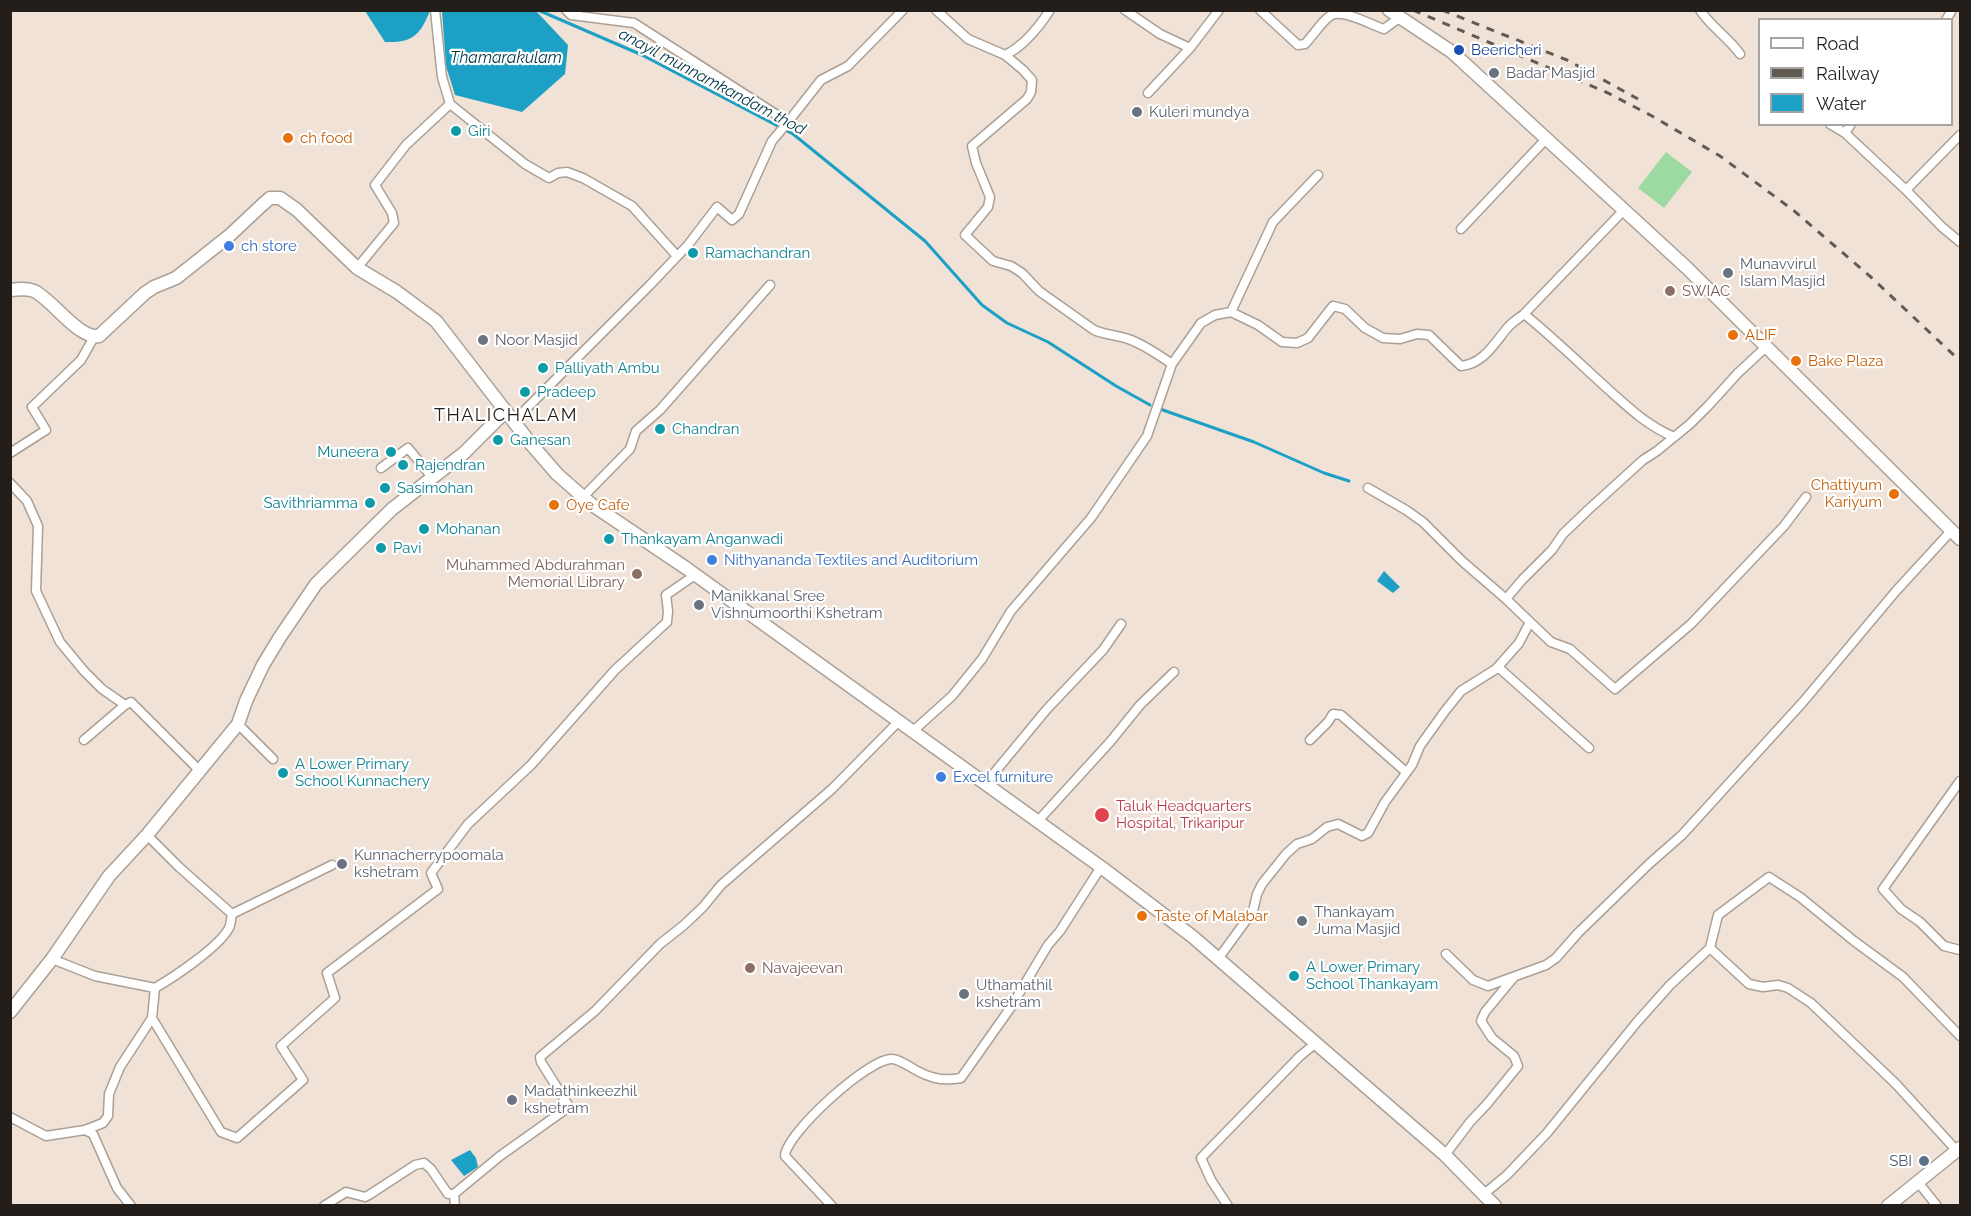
<!DOCTYPE html>
<style>
body{margin:0}
#map{position:relative;width:1971px;height:1216px;overflow:hidden;background:#f0e2d6;font-family:Raleway,sans-serif}
canvas{display:block}
.frame{position:absolute;inset:0;border:12px solid #231e1a;pointer-events:none}
.legend{position:absolute;left:1758px;top:18px;width:195px;height:108px;box-sizing:border-box;background:#fff;border:2px solid #a7a5a3;margin:0;padding:8px 10px;list-style:none;font-size:18px;color:#231e1a}
.legend li{display:flex;align-items:center;gap:12px;height:30px}
.legend b{width:30px;border:2px solid #a7a5a3}
</style>
<div id="map">
<canvas width="1971" height="1216"></canvas>
<div class="frame"></div>
<ul class="legend">
<li><b style="height:8px;background:#fff"></b>Road</li>
<li><b style="height:8px;background:#625b54"></b>Railway</li>
<li><b style="height:16px;background:#1ca0c5"></b>Water</li>
</ul>
</div>
<script>
const ctx = document.querySelector('canvas').getContext('2d');
ctx.lineJoin = 'round';
function paint(path, color) { ctx.fillStyle = color; ctx.fill(path, 'evenodd'); }
function stroke(path, color, width, dash) { ctx.strokeStyle = color; ctx.lineWidth = width; ctx.lineCap = dash ? 'butt' : 'round'; ctx.setLineDash(dash || []); ctx.stroke(path); }
function write(font, color, halo, rows, align = 'center') {
  ctx.font = font + ' Raleway,sans-serif'; ctx.lineWidth = 4.5; ctx.setLineDash([]); ctx.textBaseline = 'middle'; ctx.strokeStyle = halo; ctx.fillStyle = color; for (const [text, x, y, turn = 0] of rows) {
    ctx.save(); ctx.translate(x, y); ctx.rotate((+turn || 0) * Math.PI / 180); ctx.textAlign = isNaN(turn) ? turn : align; if (halo) ctx.strokeText(text, 0, 0); ctx.fillText(text, 0, 0); ctx.restore();
  }
}
const green = new Path2D(`
 M 1666,152 L 1692,172 L 1664,208 L 1638,188 Z`);
const water = new Path2D(`
 M 365,11 L 430,10 L 430,11 C 420,35 413,43 385,42 Z
 M 442,11 L 536,11 L 568,45 L 565,74 L 522,112 L 455,95 L 446,66 Z
 M 1384,571 L 1400,587 L 1393,593 L 1377,581 Z
 M 470,1150 L 476,1158 L 478,1167 L 464,1176 L 451,1160 Z`);
const stream = new Path2D(`
 M 538,10 L 642,55 L 793,134 L 925,241 L 982,305 L 1007,323 L 1048,342 L 1116,386 L 1150,405
 M 1160,409 L 1254,442 L 1324,473 L 1349,481`);
const street = new Path2D(`
 M 566,10 L 571,15 L 634,23 L 788,122 L 821,80 L 848,66 L 903,10
 M 936,10 L 968,39 L 1005,55 C 1024,46 1039,27 1050,10
 M 1125,10 L 1160,34 L 1190,48 L 1219,10
 M 1260,10 L 1298,45 L 1305,44 C 1312,37 1322,21 1330,16 C 1342,8 1371,25 1384,29 L 1399,18
 M 1700,10 C 1711,27 1729,38 1740,54
 M 1946,20 L 1952,10
 M 1005,55 L 1023,70 L 1032,80 L 1031,92 L 1027,99 L 972,146 L 976,163 L 990,197 L 988,207 L 965,235 L 993,261 L 1011,266 L 1022,273 L 1039,291 L 1094,330 C 1105,335 1118,335 1131,340 C 1146,346 1159,355 1172,364
 M 1148,93 L 1190,48
 M 450,104 L 525,164 L 549,178 L 558,173 L 567,172 L 583,178 L 632,206 L 677,256
 M 1830,124 L 1845,133 L 1906,190 L 1960,135
 M 1845,133 L 1851,124
 M 1906,190 L 1942,227 L 1960,242
 M 1461,229 L 1546,139
 M 357,268 L 394,223 L 392,213 L 375,185 L 406,145 L 450,104 L 442,77 L 435,10
 M 1231,312 L 1273,222 L 1318,175
 M 1524,314 C 1554,338 1581,365 1610,391 C 1630,409 1648,426 1674,437
 M 514,421 L 649,286 L 688,245 L 717,207 L 732,220 L 739,214 L 772,141 L 788,122
 M 10,453 L 46,430 L 32,407 L 81,360 L 94,337
 M 381,468 L 408,448 L 432,477
 M 10,483 L 27,501 L 38,526 L 36,591 L 60,642 L 84,671 L 102,689 L 125,705
 M 1368,488 L 1406,510 L 1423,522 L 1462,561 L 1506,599
 M 583,497 L 630,449 L 636,431 L 660,410 L 770,285
 M 1530,622 L 1551,642 L 1570,649 L 1615,689 L 1691,624 L 1784,526 L 1806,497
 M 1498,667 L 1589,748
 M 238,724 L 273,759
 M 912,732 L 952,696 L 982,659 L 1011,611 L 1091,518 L 1147,436 L 1172,364 L 1201,323 L 1215,315 L 1231,312 L 1258,325 L 1282,342 L 1297,343 L 1308,338 L 1333,306 L 1345,309 L 1365,328 L 1383,338 L 1400,339 L 1417,334 L 1429,335 L 1461,366 C 1484,364 1495,342 1509,326 C 1513,322 1519,318 1524,314 L 1623,211
 M 84,740 L 125,705 L 131,702 L 199,770
 M 1310,740 L 1328,722 L 1333,714 L 1341,715 L 1406,772
 M 1960,781 L 1883,889 L 1901,909 L 1920,922 L 1944,946 L 1960,950
 M 985,784 L 1047,709 L 1103,650 L 1121,624
 M 1037,822 L 1110,742 L 1140,705 L 1174,672
 M 147,835 L 179,867 L 232,914
 M 232,914 L 332,865
 M 1710,948 L 1749,984 L 1763,987 L 1778,985 L 1788,988 L 1811,1003 L 1896,1084 L 1957,1151
 M 1446,954 L 1473,980 L 1488,986 L 1546,965 L 1556,958 L 1578,933 L 1649,864 L 1682,835 L 1803,702 L 1896,591 L 1952,530
 M 52,959 L 95,976 L 155,988 L 152,1018 L 120,1067 L 109,1094 L 108,1116 L 103,1123 L 85,1130 L 93,1134 L 117,1188 L 131,1206
 M 1218,959 L 1253,911 L 1257,894 L 1262,884 L 1286,854 L 1297,844 L 1312,839 L 1327,827 L 1338,824 L 1362,836 L 1368,833 L 1385,802 L 1412,765 L 1420,746 L 1445,711 L 1461,691 L 1496,669 L 1519,643 L 1530,622 L 1506,599 L 1522,580 L 1552,550 L 1563,534 L 1588,510 L 1643,460 L 1657,451 L 1690,424 L 1708,406 L 1738,373 L 1766,347
 M 155,988 C 174,977 219,947 229,928 C 231,924 231,918 232,914
 M 152,1018 L 221,1132 L 237,1138 L 303,1080 L 281,1046 L 335,998 L 327,973 L 438,889 L 431,873 L 468,824 L 531,765 L 615,670 L 667,622 L 668,611 L 666,595 L 695,575
 M 10,1117 L 46,1136 L 85,1130
 M 1445,1155 L 1470,1122 L 1487,1104 L 1518,1066 L 1514,1056 L 1492,1038 L 1481,1021 L 1485,1012 L 1514,977
 M 1918,1182 L 1937,1206
 M 454,1194 L 455,1206
 M 1484,1194 L 1507,1175 L 1547,1133 L 1637,1022 L 1670,985 L 1710,948 L 1718,915 L 1769,877 L 1800,897 L 1854,941 L 1903,977 L 1960,1036
 M 324,1206 L 346,1192 L 365,1197 L 369,1195 L 415,1165 L 424,1163 L 431,1169 L 448,1194 L 454,1194 L 500,1156 L 566,1109 L 568,1105 L 541,1062 L 540,1057 L 595,1011 L 660,944 L 684,925 L 703,907 L 721,885 L 832,789 L 898,722
 M 832,1206 L 785,1156 C 786,1133 869,1058 892,1059 C 898,1059 904,1064 909,1066 C 926,1077 941,1082 961,1078 L 1011,1007 L 1048,945 L 1060,931 L 1101,867
 M 1228,1206 L 1211,1180 L 1201,1158 L 1300,1056 L 1316,1043`);
const secondary = new Path2D(`
 M 1389,10 L 1452,52 L 1687,268 L 1960,539
 M 10,290 C 18,289 26,288 34,291 C 52,299 78,339 99,336 L 145,293 L 154,287 L 176,278 L 229,236 L 262,205 L 270,198 L 280,198 L 297,210 L 357,268 L 397,292 L 436,321 L 531,444 L 557,474 L 591,504 L 686,568 L 1101,867 L 1193,937 L 1445,1155 L 1495,1206
 M 10,1012 L 52,959 L 109,876 L 147,835 L 238,724 L 246,701 L 263,665 L 280,637 L 316,584 L 392,509 L 464,453 L 506,411
 M 1888,1206 L 1960,1148`);
const rail = new Path2D(`
 M 1413,10 L 1608,93 L 1652,116 L 1720,156 L 1793,210 L 1872,278 L 1960,361
 M 1442,10 L 1567,60 L 1638,99`);
const markers = [
 [1459,50,6,"#1a4fb4"],
 [1494,73,6,"#6b7280"],
 [1137,112,6,"#6b7280"],
 [456,131,6,"#0f9aa8"],
 [288,138,6,"#e8710a"],
 [229,246,6,"#3f7fe0"],
 [693,253,6,"#0f9aa8"],
 [1728,273,6,"#6b7280"],
 [1670,291,6,"#8d6e63"],
 [1733,335,6,"#e8710a"],
 [483,340,6,"#6b7280"],
 [1796,361,6,"#e8710a"],
 [543,368,6,"#0f9aa8"],
 [525,392,6,"#0f9aa8"],
 [660,429,6,"#0f9aa8"],
 [498,440,6,"#0f9aa8"],
 [391,452,6,"#0f9aa8"],
 [403,465,6,"#0f9aa8"],
 [385,488,6,"#0f9aa8"],
 [1894,494,6,"#e8710a"],
 [370,503,6,"#0f9aa8"],
 [554,505,6,"#e8710a"],
 [424,529,6,"#0f9aa8"],
 [609,539,6,"#0f9aa8"],
 [381,548,6,"#0f9aa8"],
 [712,560,6,"#3f7fe0"],
 [637,574,6,"#8d6e63"],
 [699,605,6,"#6b7280"],
 [283,773,6,"#0f9aa8"],
 [941,777,6,"#3f7fe0"],
 [1102,815,8,"#e0444e"],
 [342,864,6,"#6b7280"],
 [1142,916,6,"#e8710a"],
 [1302,921,6,"#6b7280"],
 [750,968,6,"#8d6e63"],
 [1294,976,6,"#0f9aa8"],
 [964,994,6,"#6b7280"],
 [512,1100,6,"#6b7280"],
 [1924,1161,6,"#5c6f8a"]
];
const transitNames = [
 ["Beericheri",1471,50]
];
const worshipNames = [
 ["Badar Masjid",1506,73],
 ["Kuleri mundya",1149,112],
 ["Munavvirul",1740,264],
 ["Islam Masjid",1740,281],
 ["Noor Masjid",495,340],
 ["Manikkanal Sree",711,596],
 ["Vishnumoorthi Kshetram",711,613],
 ["Kunnacherrypoomala",354,855],
 ["kshetram",354,872],
 ["Thankayam",1314,912],
 ["Juma Masjid",1314,929],
 ["Uthamathil",976,985],
 ["kshetram",976,1002],
 ["Madathinkeezhil",524,1091],
 ["kshetram",524,1108]
];
const cultureNames = [
 ["Giri",468,131],
 ["Ramachandran",705,253],
 ["Palliyath Ambu",555,368],
 ["Pradeep",537,392],
 ["Chandran",672,429],
 ["Ganesan",510,440],
 ["Muneera",379,452,"right"],
 ["Rajendran",415,465],
 ["Sasimohan",397,488],
 ["Savithriamma",358,503,"right"],
 ["Mohanan",436,529],
 ["Thankayam Anganwadi",621,539],
 ["Pavi",393,548],
 ["A Lower Primary",295,764],
 ["School Kunnachery",295,781],
 ["A Lower Primary",1306,967],
 ["School Thankayam",1306,984]
];
const foodNames = [
 ["ch food",300,138],
 ["ALIF",1745,335],
 ["Bake Plaza",1808,361],
 ["Chattiyum",1882,485,"right"],
 ["Kariyum",1882,502,"right"],
 ["Oye Cafe",566,505],
 ["Taste of Malabar",1154,916]
];
const shopNames = [
 ["ch store",241,246],
 ["Nithyananda Textiles and Auditorium",724,560],
 ["Excel furniture",953,777]
];
const educationNames = [
 ["SWIAC",1682,291],
 ["Muhammed Abdurahman",625,565,"right"],
 ["Memorial Library",625,582,"right"],
 ["Navajeevan",762,968]
];
const healthNames = [
 ["Taluk Headquarters",1116,806],
 ["Hospital, Trikaripur",1116,823]
];
const serviceNames = [
 ["SBI",1912,1161]
];
const waterNames = [
 ["Thamarakulam",506,58],
 ["anayil munnamkandam thod",712,82,28]
];
const quarterNames = [
 ["THALICHALAM",506,416]
];
paint(green, '#9ddaa1');
paint(water, '#1ca0c5');
stroke(stream, '#1ca0c5', 3);
stroke(street, '#ac9f94', 11);
stroke(secondary, '#ac9f94', 15);
stroke(street, '#fff', 8);
stroke(secondary, '#fff', 12);
stroke(rail, '#625b54', 3, [8, 8]);
for (const [x, y, r, color] of markers) { const dot = new Path2D(); dot.arc(x, y, r, 0, 2 * Math.PI); ctx.fillStyle = color; ctx.fill(dot); stroke(dot, '#fff', 2); }
write('15px', '#164399', '#fff', transitNames, 'left');
write('15px', '#5b616d', '#fff', worshipNames, 'left');
write('15px', '#0d838f', '#fff', cultureNames, 'left');
write('15px', '#c56008', '#fff', foodNames, 'left');
write('15px', '#366cbe', '#fff', shopNames, 'left');
write('15px', '#785e54', '#fff', educationNames, 'left');
write('15px', '#be3a42', '#fff', healthNames, 'left');
write('15px', '#4e5e75', '#fff', serviceNames, 'right');
write('italic 16px', '#003645', '#fff', waterNames);
ctx.letterSpacing = '1.5px';
write('18px', '#231e1a', '#fff', quarterNames);
ctx.letterSpacing = '0px';
</script>
